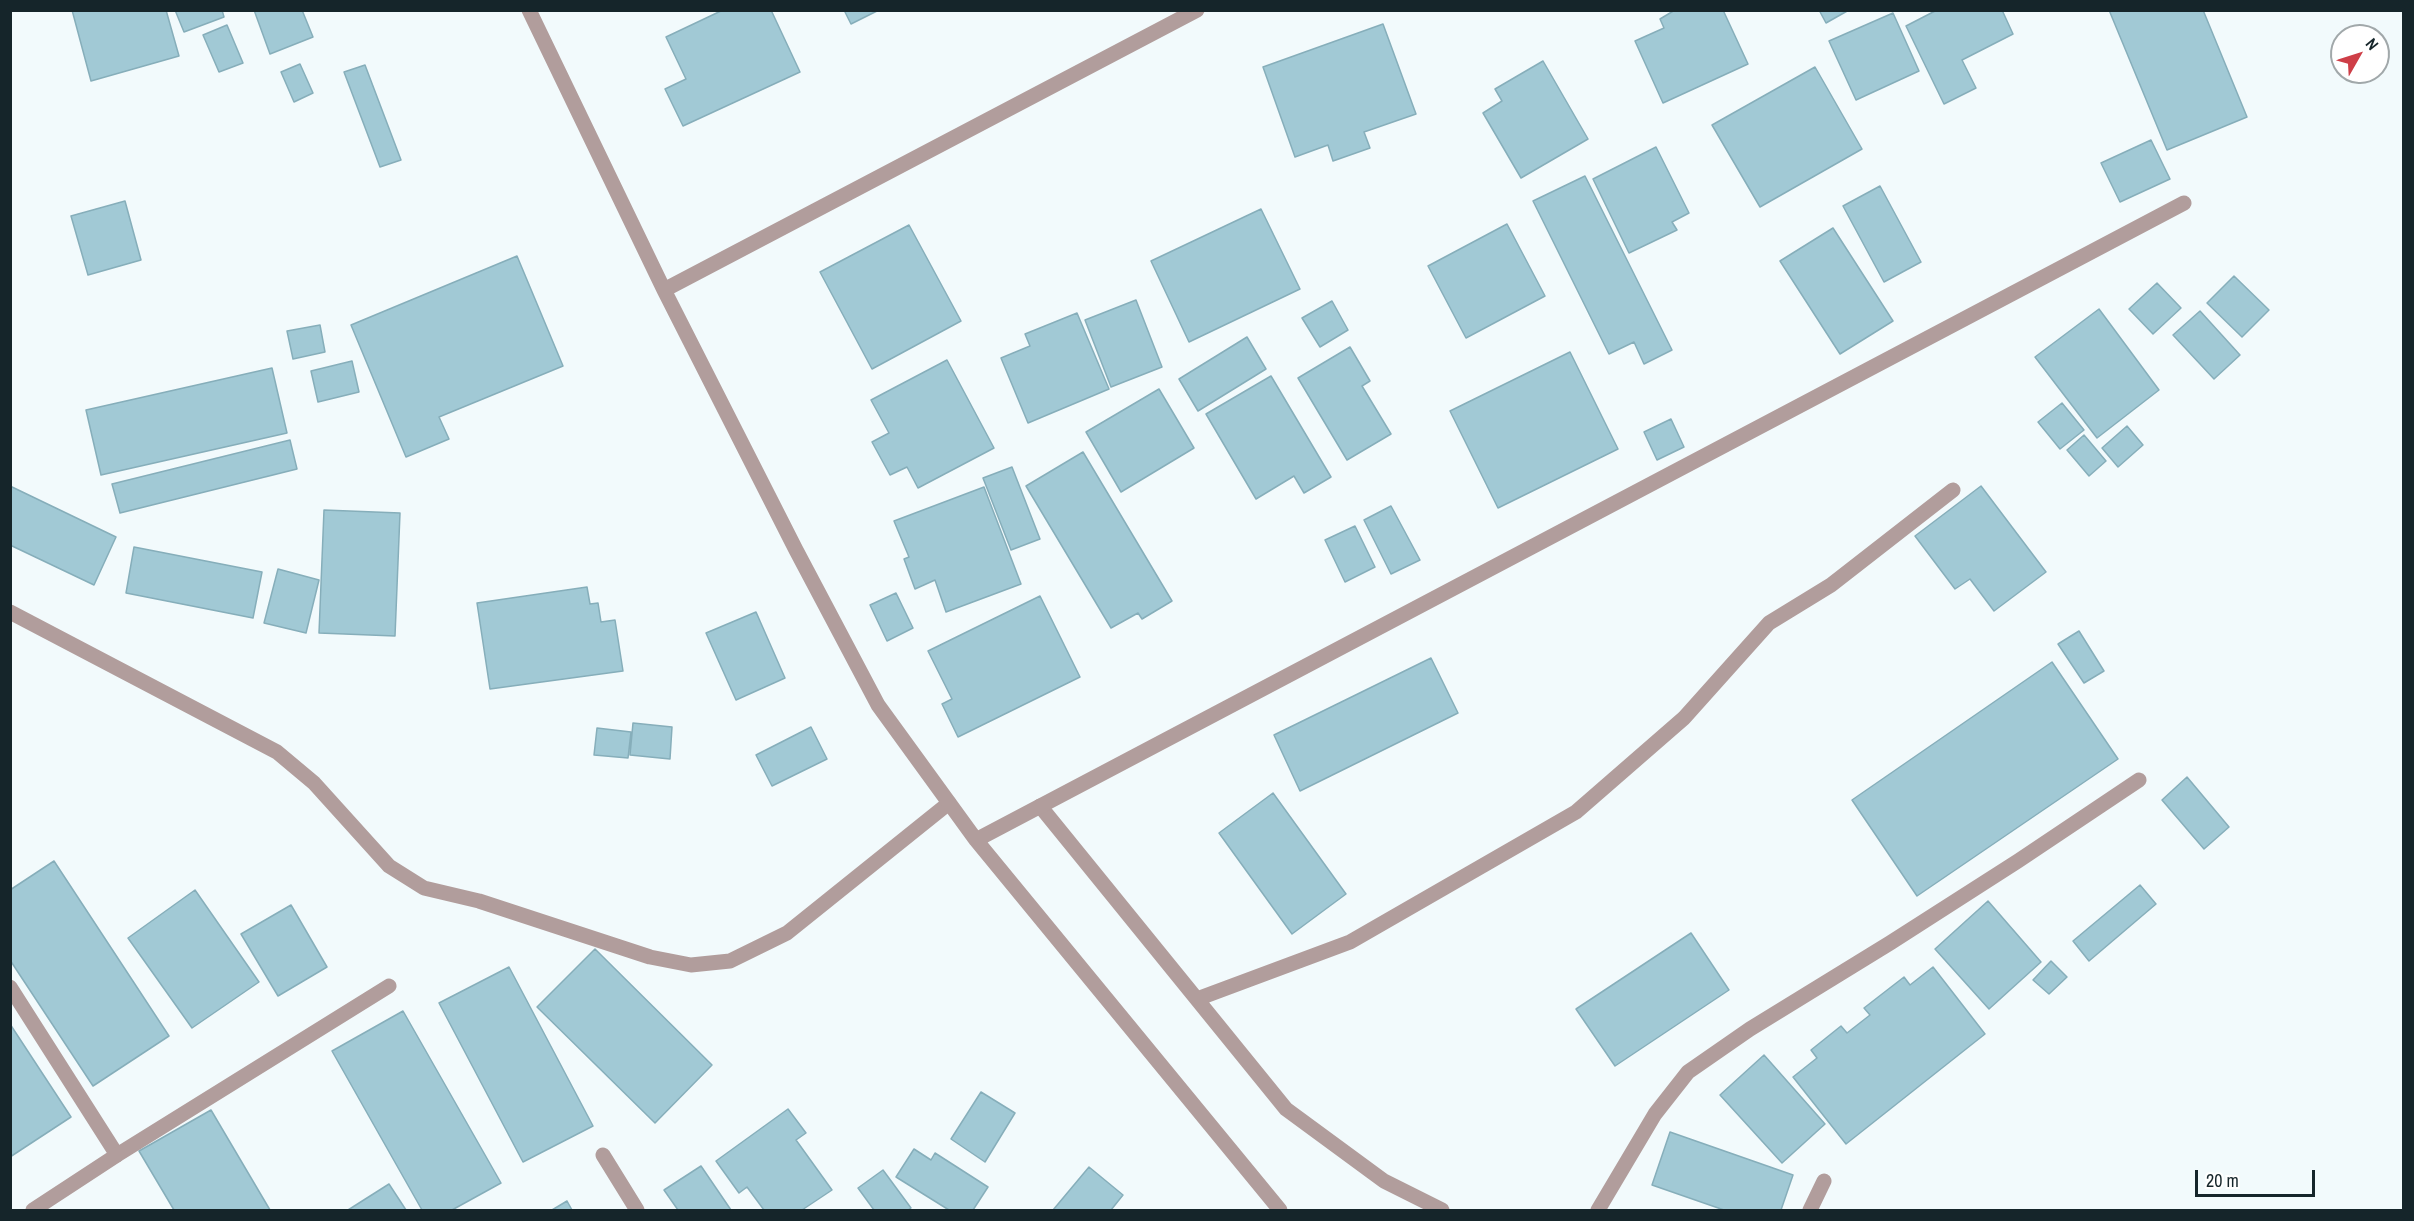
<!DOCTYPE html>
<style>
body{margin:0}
#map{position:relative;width:2414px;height:1221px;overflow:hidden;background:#f2fafc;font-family:"Archivo Narrow",sans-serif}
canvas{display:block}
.frame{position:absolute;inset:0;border:12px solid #15252a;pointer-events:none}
.north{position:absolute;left:2330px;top:24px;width:60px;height:60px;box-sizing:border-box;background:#fff;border:2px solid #a1a8aa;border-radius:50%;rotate:51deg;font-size:16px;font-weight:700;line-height:24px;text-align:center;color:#15252a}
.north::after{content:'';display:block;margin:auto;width:21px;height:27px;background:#ce3e47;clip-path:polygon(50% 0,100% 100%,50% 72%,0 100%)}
.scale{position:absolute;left:2195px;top:1170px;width:120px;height:27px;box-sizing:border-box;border:3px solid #15252a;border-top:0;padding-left:8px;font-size:18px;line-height:21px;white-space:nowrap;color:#15252a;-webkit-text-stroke:4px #fff;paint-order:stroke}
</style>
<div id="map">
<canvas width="2414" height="1221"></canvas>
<div class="frame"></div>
<div class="north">N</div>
<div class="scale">20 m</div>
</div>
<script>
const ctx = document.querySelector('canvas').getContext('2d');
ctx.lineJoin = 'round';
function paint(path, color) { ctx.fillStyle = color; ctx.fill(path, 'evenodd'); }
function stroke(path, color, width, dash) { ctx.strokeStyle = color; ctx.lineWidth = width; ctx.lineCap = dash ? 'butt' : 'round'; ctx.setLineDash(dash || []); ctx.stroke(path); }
const building = new Path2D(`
 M 72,10 L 166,10 L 179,56 L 91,81 Z
 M 175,10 L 222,10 L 224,17 L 184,32 Z
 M 254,10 L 302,10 L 313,37 L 270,54 Z
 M 723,10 L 771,10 L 800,72 L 683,126 L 665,89 L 686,79 L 666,37 Z
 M 844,10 L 879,10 L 851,24 Z
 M 1723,10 L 1748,64 L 1663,103 L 1635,41 L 1664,28 L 1660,19 L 1675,10 Z
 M 1819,10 L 1849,10 L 1826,23 Z
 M 1937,10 L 2002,10 L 2013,34 L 1962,60 L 1976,88 L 1944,104 L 1906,26 Z
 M 2109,10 L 2203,10 L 2247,117 L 2167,150 Z
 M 1893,13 L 1919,71 L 1856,100 L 1829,41 Z
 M 1383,24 L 1416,114 L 1364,132 L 1370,148 L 1333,161 L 1328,145 L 1295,157 L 1263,67 Z
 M 227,25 L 243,63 L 219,72 L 203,35 Z
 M 1543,61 L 1588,139 L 1521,178 L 1483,113 L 1502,101 L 1495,89 Z
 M 300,64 L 313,93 L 294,102 L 281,72 Z
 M 365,65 L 401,160 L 380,167 L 344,72 Z
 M 1815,67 L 1862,149 L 1760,207 L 1712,125 Z
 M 2151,140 L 2170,179 L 2120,202 L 2101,163 Z
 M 1656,147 L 1689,213 L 1672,222 L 1677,230 L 1629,253 L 1593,179 Z
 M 1585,176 L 1672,350 L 1644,364 L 1634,342 L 1609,354 L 1533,201 Z
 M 1880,186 L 1921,262 L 1884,282 L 1843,206 Z
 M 125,201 L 141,260 L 88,275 L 71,216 Z
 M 1261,209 L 1300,289 L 1189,342 L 1151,261 Z
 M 1507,224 L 1545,296 L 1466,338 L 1428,266 Z
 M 909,225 L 961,321 L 872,369 L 820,272 Z
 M 1833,228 L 1893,321 L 1840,354 L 1780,261 Z
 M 517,256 L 563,366 L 439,417 L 449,439 L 406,457 L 351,325 Z
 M 2234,276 L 2269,310 L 2242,337 L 2207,303 Z
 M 2157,283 L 2181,308 L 2153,334 L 2129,309 Z
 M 1136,300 L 1162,367 L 1111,387 L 1085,320 Z
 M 1332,301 L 1348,330 L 1320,347 L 1302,318 Z
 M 2099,309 L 2159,390 L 2097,438 L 2035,357 Z
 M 2200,311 L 2240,355 L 2214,379 L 2173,335 Z
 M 1077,313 L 1109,389 L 1028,423 L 1001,358 L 1030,346 L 1025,334 Z
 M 320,325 L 325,352 L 293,359 L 287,331 Z
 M 1247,337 L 1266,369 L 1198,411 L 1179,379 Z
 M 1350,347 L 1370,381 L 1362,386 L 1391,434 L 1347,460 L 1298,378 Z
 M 1570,352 L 1618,449 L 1498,508 L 1450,411 Z
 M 947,360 L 994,448 L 918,488 L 907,467 L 890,475 L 872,442 L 889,433 L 871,400 Z
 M 352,361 L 359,392 L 318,402 L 311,371 Z
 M 272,368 L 287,433 L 101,475 L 86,410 Z
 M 1271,376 L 1331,477 L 1304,493 L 1294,476 L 1256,499 L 1206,414 Z
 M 1159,389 L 1194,448 L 1121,492 L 1086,432 Z
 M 2062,403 L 2084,430 L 2060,449 L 2038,422 Z
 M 1671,419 L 1684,447 L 1657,460 L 1644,432 Z
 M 2127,426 L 2143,445 L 2118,467 L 2102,448 Z
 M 2084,435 L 2106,461 L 2089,476 L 2067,450 Z
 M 290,440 L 297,469 L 120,513 L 112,484 Z
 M 1083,452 L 1172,601 L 1142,619 L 1138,613 L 1111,628 L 1026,486 Z
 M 1012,467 L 1040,539 L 1011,550 L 983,478 Z
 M 10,486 L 116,537 L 94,585 L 10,545 Z
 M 1981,486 L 2046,572 L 1994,611 L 1970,579 L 1955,589 L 1915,536 Z
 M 984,487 L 1021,584 L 946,612 L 935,580 L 915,589 L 904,559 L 909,557 L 894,521 Z
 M 1391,506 L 1420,560 L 1391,574 L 1364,520 Z
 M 324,510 L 400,513 L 395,636 L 319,633 Z
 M 1355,526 L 1375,567 L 1345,582 L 1325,540 Z
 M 134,547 L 262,572 L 253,618 L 126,593 Z
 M 278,569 L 319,580 L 306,633 L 264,623 Z
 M 587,587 L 590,604 L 598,603 L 601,622 L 615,620 L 623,671 L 490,689 L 477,603 Z
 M 896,593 L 913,628 L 887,641 L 870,605 Z
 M 1040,596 L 1080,677 L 958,737 L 942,704 L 952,699 L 928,651 Z
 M 756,612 L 785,678 L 736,700 L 706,633 Z
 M 2079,631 L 2104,671 L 2084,683 L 2058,644 Z
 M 1431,658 L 1458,713 L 1300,791 L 1274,735 Z
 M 2052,662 L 2118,759 L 1917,896 L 1852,800 Z
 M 633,723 L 672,727 L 670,759 L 630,755 Z
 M 811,727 L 827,759 L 772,786 L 756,755 Z
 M 597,728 L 631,732 L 628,758 L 594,755 Z
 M 2187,777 L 2229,827 L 2204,849 L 2162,800 Z
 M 1273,793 L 1346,894 L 1292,934 L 1219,833 Z
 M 54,861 L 169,1036 L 93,1086 L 10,960 L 10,890 Z
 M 2140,885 L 2156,904 L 2089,961 L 2073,941 Z
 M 195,890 L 259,982 L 192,1028 L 128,938 Z
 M 1988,901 L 2041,962 L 1989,1009 L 1935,949 Z
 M 291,905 L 327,967 L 278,996 L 241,934 Z
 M 1691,933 L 1729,990 L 1615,1066 L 1576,1009 Z
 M 595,949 L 712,1065 L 655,1123 L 537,1007 Z
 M 2051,961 L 2067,977 L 2049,994 L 2033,980 Z
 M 509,967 L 593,1126 L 523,1162 L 439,1003 Z
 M 1933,967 L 1985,1034 L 1846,1144 L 1793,1077 L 1817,1058 L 1811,1050 L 1841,1026 L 1847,1033 L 1870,1015 L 1864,1008 L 1904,977 L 1910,985 Z
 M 403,1011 L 501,1183 L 452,1210 L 422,1210 L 332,1051 Z
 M 10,1024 L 71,1117 L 10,1157 Z
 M 1764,1055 L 1825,1124 L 1782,1163 L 1720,1095 Z
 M 981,1092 L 1015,1113 L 985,1162 L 951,1139 Z
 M 788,1109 L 806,1133 L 796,1140 L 832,1190 L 802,1210 L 764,1210 L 747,1187 L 739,1193 L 716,1161 Z
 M 211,1110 L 270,1210 L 174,1210 L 139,1151 Z
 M 1670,1132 L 1793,1175 L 1781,1210 L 1724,1210 L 1652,1185 Z
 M 914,1149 L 931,1160 L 935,1153 L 988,1187 L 973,1210 L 949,1210 L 896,1177 Z
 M 701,1166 L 731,1210 L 678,1210 L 664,1190 Z
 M 1089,1167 L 1123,1195 L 1111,1210 L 1053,1210 Z
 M 883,1170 L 911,1208 L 908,1210 L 874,1210 L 858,1188 Z
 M 389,1184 L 406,1210 L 348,1210 Z
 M 567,1201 L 572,1210 L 552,1210 Z`);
const service = new Path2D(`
 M 10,612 L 277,752 L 314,783 L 389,866 L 424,888 L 479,901 L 650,957 L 691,965 L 730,961 L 787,933 L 949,803
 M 1040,806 L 1286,1109 L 1384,1181 L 1442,1210
 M 10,987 L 117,1155
 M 1197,999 L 1350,942 L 1576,812 L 1684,718 L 1769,623 L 1831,585 L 1953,490
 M 1598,1210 L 1655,1114 L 1688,1072 L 1750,1029 L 1890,943 L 2018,861 L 2139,780
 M 1810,1210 L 1824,1181`);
const minor = new Path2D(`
 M 529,10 L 664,290 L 796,550 L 878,705 L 976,840 L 1280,1210
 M 664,290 L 1197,10
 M 976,840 L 2184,203
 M 603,1155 L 637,1210
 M 33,1210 L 117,1155 L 389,986`);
paint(building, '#a1c9d5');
stroke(building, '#86aeba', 1.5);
stroke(service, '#b19d9c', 15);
stroke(minor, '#b19d9c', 15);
</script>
